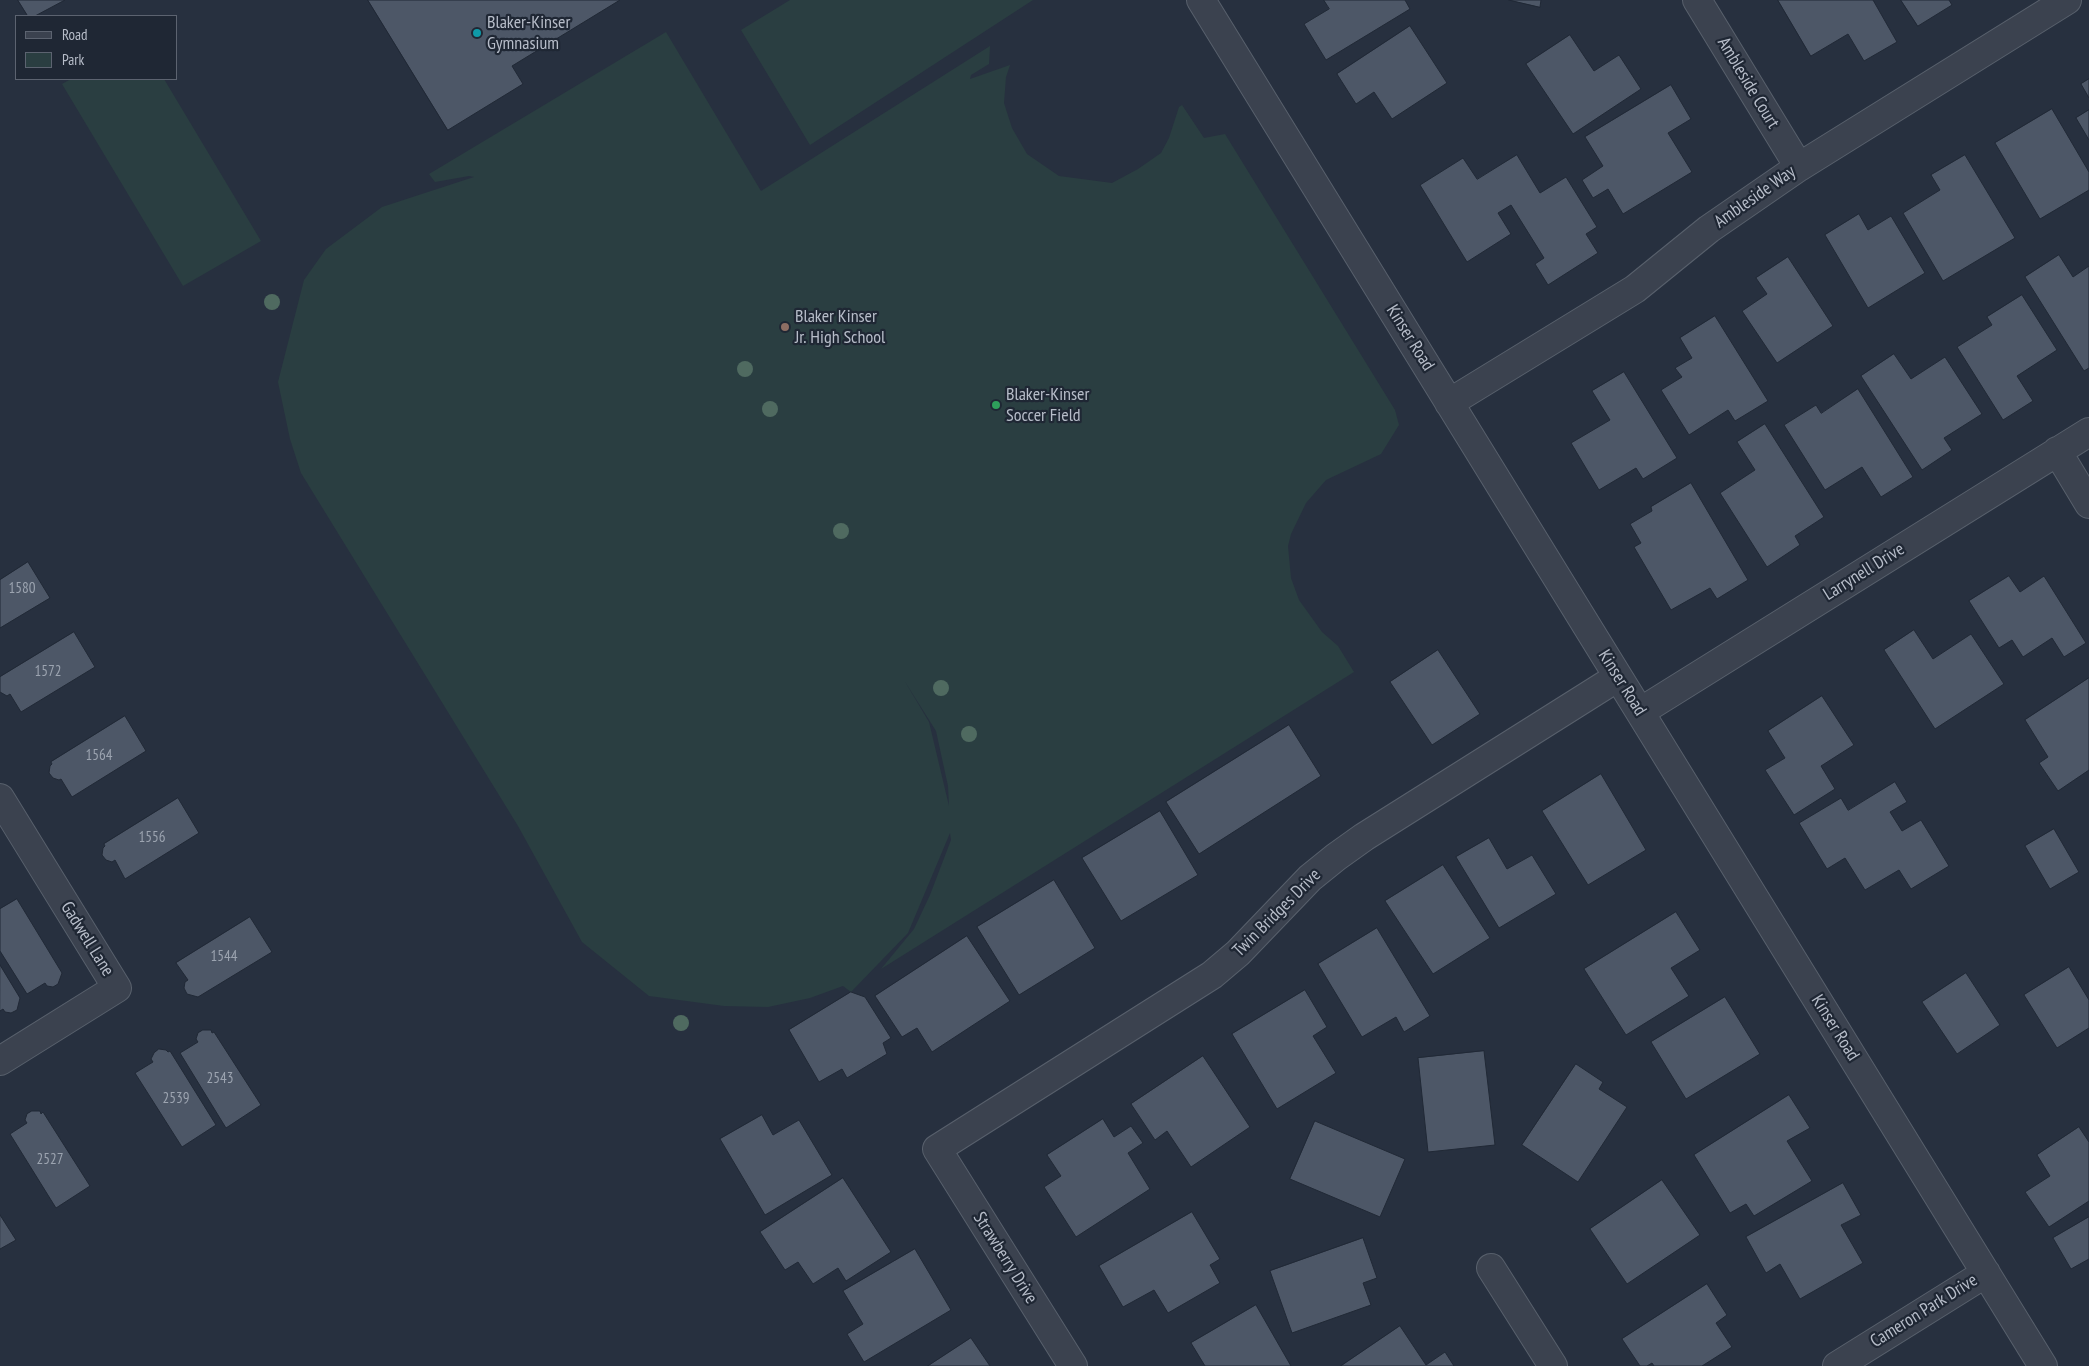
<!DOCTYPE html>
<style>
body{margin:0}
#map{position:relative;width:2089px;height:1366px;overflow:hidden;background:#27303f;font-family:"PT Sans Narrow",sans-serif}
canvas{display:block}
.legend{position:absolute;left:15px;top:15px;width:162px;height:65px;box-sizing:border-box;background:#1f2734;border:1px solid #5c6370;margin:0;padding:6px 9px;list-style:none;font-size:15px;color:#b7bdc9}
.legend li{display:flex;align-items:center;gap:10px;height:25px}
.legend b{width:25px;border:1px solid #5c6370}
</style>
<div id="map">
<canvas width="2089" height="1366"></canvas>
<ul class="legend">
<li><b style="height:6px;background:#3b424f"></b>Road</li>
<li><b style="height:14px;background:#2a3e41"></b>Park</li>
</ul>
</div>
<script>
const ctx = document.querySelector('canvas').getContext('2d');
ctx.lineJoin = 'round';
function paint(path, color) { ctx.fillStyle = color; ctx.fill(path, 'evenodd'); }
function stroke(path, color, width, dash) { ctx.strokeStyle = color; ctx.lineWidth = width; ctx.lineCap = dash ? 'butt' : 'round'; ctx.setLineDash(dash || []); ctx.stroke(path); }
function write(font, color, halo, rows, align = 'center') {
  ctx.font = font + ' "PT Sans Narrow",sans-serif'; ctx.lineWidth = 4.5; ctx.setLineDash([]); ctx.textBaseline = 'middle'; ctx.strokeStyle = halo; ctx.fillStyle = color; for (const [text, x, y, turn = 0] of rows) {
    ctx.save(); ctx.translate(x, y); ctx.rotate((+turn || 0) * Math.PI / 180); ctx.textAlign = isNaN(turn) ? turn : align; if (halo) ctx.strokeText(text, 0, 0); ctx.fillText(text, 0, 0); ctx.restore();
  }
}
const green = new Path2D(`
 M 790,0 L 1033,0 L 810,145 L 741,30 Z
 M 666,32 L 761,191 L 990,46 L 989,64 L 971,75 L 970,79 L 1010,65 L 1006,77 L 1004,103 L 1012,128 L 1027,154 L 1059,176 L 1112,183 L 1138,169 L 1161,153 L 1169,138 L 1179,107 L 1182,105 L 1204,138 L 1225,134 L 1395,410 L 1399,425 L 1381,454 L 1326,480 L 1306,503 L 1291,534 L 1288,546 L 1291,578 L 1299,600 L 1322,632 L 1338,646 L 1354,672 L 881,969 L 914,929 L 930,895 L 951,840 L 950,833 L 908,933 L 851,992 L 843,986 L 810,998 L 768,1007 L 724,1006 L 649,996 L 582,942 L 518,826 L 301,473 L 290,439 L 278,382 L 304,280 L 326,249 L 382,207 L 474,177 L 469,176 L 435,182 L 429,174 ZM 904,680 L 936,731 L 948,786 L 949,806 L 929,722 Z
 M 71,79 L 164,79 L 261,241 L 183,286 L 62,84 Z`);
const building = new Path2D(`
 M 18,0 L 65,0 L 35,16 L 28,16 Z
 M 368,0 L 620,0 L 512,66 L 523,84 L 448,130 Z
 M 1324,0 L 1405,0 L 1410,9 L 1326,60 L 1304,24 L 1329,9 Z
 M 1509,0 L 1541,0 L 1540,7 Z
 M 1778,0 L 1873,0 L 1897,42 L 1864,61 L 1848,34 L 1811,56 Z
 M 1901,0 L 1949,0 L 1952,5 L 1918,26 Z
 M 1410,26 L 1447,83 L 1392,119 L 1374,92 L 1356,104 L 1337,74 Z
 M 1570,35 L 1594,71 L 1619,55 L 1641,89 L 1573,134 L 1526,64 Z
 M 2089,79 L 2089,98 L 2081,84 Z
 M 1671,85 L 1691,119 L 1668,133 L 1692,172 L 1623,214 L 1608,189 L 1593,198 L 1582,180 L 1603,166 L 1585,137 Z
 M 2052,109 L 2089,172 L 2089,190 L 2040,219 L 1995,143 Z
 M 2089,110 L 2089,140 L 2076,118 Z
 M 1517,155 L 1540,193 L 1566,177 L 1597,227 L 1586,234 L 1598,253 L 1548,285 L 1535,264 L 1544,258 L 1511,205 L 1498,213 L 1511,234 L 1467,262 L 1420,185 L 1463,158 L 1477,179 Z
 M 1965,155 L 2015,238 L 1943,281 L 1903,213 L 1940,190 L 1931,175 Z
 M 1859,214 L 1868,230 L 1891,216 L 1925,273 L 1868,308 L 1825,235 Z
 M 2059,255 L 2073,277 L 2089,266 L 2089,368 L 2084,371 L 2025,277 Z
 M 1788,257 L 1833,326 L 1777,363 L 1742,311 L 1767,294 L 1756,278 Z
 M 2022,295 L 2057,350 L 2017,376 L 2033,401 L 2003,420 L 1957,347 L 1992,325 L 1987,317 Z
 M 1715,316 L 1768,401 L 1735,421 L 1728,410 L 1689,435 L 1661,390 L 1682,377 L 1675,368 L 1692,358 L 1680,338 Z
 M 1894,354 L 1911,379 L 1945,357 L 1982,414 L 1944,438 L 1952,450 L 1922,470 L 1861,376 Z
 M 1624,372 L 1677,458 L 1643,479 L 1636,468 L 1599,490 L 1571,443 L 1610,420 L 1592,391 Z
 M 1858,389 L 1913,477 L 1881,497 L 1862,467 L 1825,490 L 1784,425 L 1816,405 L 1821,413 Z
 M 1765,424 L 1824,517 L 1795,536 L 1800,545 L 1767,567 L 1720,493 L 1755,470 L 1737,442 Z
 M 1691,483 L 1748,580 L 1717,599 L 1710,588 L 1671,610 L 1634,547 L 1641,543 L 1630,524 L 1652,511 L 1651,507 Z
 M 28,562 L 50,598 L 0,628 L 0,580 Z
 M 2009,576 L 2020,592 L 2044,576 L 2086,643 L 2064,657 L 2052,638 L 2023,657 L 2012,640 L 1999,648 L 1969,601 Z
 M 1914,630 L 1933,659 L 1971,634 L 2004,684 L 1935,729 L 1884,650 Z
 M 74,632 L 95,667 L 21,712 L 10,694 L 7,696 L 0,692 L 0,677 Z
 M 1438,650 L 1480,714 L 1432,745 L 1390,682 Z
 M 2089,678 L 2089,770 L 2058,791 L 2039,763 L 2048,757 L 2025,720 Z
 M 1822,696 L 1854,745 L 1821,766 L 1835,789 L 1794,815 L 1765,770 L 1785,758 L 1768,731 Z
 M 125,716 L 146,751 L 72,797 L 61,779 L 59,780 L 53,778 L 49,773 L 50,766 L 52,764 L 51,762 Z
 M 1289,725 L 1321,776 L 1199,854 L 1166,802 Z
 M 1601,774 L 1646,850 L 1588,885 L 1542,811 Z
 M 1895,782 L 1907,802 L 1890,812 L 1902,831 L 1921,820 L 1949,866 L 1911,889 L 1899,870 L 1865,890 L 1845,858 L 1827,869 L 1799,823 L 1841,798 L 1848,810 Z
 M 178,798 L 199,833 L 125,879 L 115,860 L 112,862 L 106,860 L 102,855 L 103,848 L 105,846 L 104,844 Z
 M 1160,811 L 1198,875 L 1121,921 L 1082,858 Z
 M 2054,829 L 2079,872 L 2050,889 L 2025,846 Z
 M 1489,838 L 1507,869 L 1532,855 L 1556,894 L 1499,928 L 1456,857 Z
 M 1443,865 L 1490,938 L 1433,974 L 1385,901 Z
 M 1054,880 L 1095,948 L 1019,995 L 977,927 Z
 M 17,899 L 62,973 L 58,984 L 53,987 L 47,986 L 45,983 L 27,994 L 0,951 L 0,909 Z
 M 1676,912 L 1700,950 L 1671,968 L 1689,996 L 1626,1035 L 1584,969 Z
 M 250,917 L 272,952 L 198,997 L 187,994 L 184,988 L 185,982 L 188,980 L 176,963 Z
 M 1377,928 L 1430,1016 L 1404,1032 L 1396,1017 L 1362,1037 L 1318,964 Z
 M 967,936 L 1010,1001 L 932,1052 L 917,1028 L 902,1037 L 875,996 Z
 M 0,965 L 20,998 L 17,1010 L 11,1013 L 5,1012 L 3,1009 L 0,1011 Z
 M 2069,967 L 2089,1000 L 2089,1028 L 2057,1048 L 2024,995 Z
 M 1966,973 L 2000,1025 L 1957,1054 L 1922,1002 Z
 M 1305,990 L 1327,1027 L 1313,1036 L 1336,1073 L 1277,1109 L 1232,1034 Z
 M 851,992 L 865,997 L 891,1038 L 883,1043 L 887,1054 L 847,1078 L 842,1069 L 819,1082 L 789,1030 Z
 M 1725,997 L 1760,1054 L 1686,1099 L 1651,1042 Z
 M 203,1030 L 211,1030 L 212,1033 L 214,1032 L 261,1105 L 226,1128 L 180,1053 L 198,1042 L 196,1039 L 198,1033 Z
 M 159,1049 L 166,1050 L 168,1052 L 170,1051 L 216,1125 L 182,1147 L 135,1073 L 153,1062 L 151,1059 L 154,1053 Z
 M 1484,1051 L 1495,1145 L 1428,1152 L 1418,1058 Z
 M 1203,1056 L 1250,1127 L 1191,1167 L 1167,1131 L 1155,1140 L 1131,1104 Z
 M 1576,1064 L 1603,1082 L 1599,1089 L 1627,1107 L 1578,1182 L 1522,1145 Z
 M 1789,1095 L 1810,1128 L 1787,1141 L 1812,1181 L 1754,1216 L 1746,1204 L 1730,1213 L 1694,1155 Z
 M 32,1111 L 40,1111 L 41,1114 L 43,1112 L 90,1186 L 56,1208 L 10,1134 L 27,1123 L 25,1120 L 27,1114 Z
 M 762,1115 L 773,1135 L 799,1120 L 832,1175 L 765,1215 L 720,1139 Z
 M 1103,1119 L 1114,1137 L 1131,1126 L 1143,1143 L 1128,1153 L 1150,1189 L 1076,1237 L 1044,1187 L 1061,1176 L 1047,1155 Z
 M 1315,1121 L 1405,1159 L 1380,1217 L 1290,1179 Z
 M 2079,1127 L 2089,1142 L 2089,1201 L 2049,1227 L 2025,1192 L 2050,1176 L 2037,1155 Z
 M 843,1178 L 891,1252 L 846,1281 L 838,1268 L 813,1284 L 798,1262 L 785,1270 L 760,1232 Z
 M 1662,1180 L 1700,1235 L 1627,1284 L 1590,1229 Z
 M 1843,1183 L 1861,1215 L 1841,1225 L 1863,1263 L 1800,1299 L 1780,1264 L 1766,1273 L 1746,1237 Z
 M 1192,1212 L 1220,1259 L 1210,1265 L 1220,1283 L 1168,1313 L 1154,1290 L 1123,1307 L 1099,1266 Z
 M 0,1215 L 16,1240 L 0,1249 Z
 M 2089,1217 L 2089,1259 L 2071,1269 L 2053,1238 Z
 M 1363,1238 L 1377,1278 L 1363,1283 L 1371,1305 L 1292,1333 L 1270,1271 Z
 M 915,1249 L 951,1310 L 864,1362 L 847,1334 L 863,1324 L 843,1291 Z
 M 1707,1284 L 1727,1315 L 1716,1323 L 1732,1347 L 1702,1366 L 1654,1366 L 1652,1363 L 1647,1366 L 1640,1366 L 1622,1339 Z
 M 1256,1305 L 1291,1366 L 1205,1366 L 1191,1343 Z
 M 1400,1326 L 1426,1365 L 1445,1352 L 1454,1366 L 1341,1366 Z
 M 971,1338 L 990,1366 L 928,1366 Z`);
const minor = new Path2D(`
 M 1201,0 L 2043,1366
 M 1697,0 L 1799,167
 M 1449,403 L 1635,289 L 1709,229 L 1799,167 L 2067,0
 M 2057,451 L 2089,504
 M 1640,712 L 2089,432
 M 0,798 L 117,988 L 0,1061
 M 1491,1268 L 1553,1366
 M 1073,1366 L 937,1149 L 1212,975 L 1238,953 L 1310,878 L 1336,857 L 1364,837 L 1618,677
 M 1837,1366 L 1986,1273`);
const trees = [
 [272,302],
 [745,369],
 [770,409],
 [841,531],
 [941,688],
 [969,734],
 [681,1023]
];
const markers = [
 [477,33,5,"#0f9aa8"],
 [785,327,5,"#8d6e63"],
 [996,405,5,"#2e9e5b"]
];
const numberNames = [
 ["1580",22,589],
 ["1572",48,672],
 ["1564",99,756],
 ["1556",152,838],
 ["1544",224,957],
 ["2543",220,1079],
 ["2539",176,1099],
 ["2527",50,1160]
];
const poiNames = [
 ["Blaker-Kinser",487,23],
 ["Gymnasium",487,44],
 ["Blaker Kinser",795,317],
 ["Jr. High School",795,338],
 ["Blaker-Kinser",1006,395],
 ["Soccer Field",1006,416]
];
const streetNames = [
 ["Ambleside Court",1748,83,59],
 ["Ambleside Way",1755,197,-35],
 ["Kinser Road",1410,338,58],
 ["Larrynell Drive",1864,572,-32],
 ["Kinser Road",1622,683,58],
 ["Twin Bridges Drive",1277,913,-45],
 ["Gadwell Lane",87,939,58],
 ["Kinser Road",1835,1028,58],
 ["Strawberry Drive",1005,1258,58],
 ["Cameron Park Drive",1924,1311,-32]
];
paint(green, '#2a3e41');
paint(building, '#4d5767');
stroke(building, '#212936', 1);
stroke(minor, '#58606c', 30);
stroke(minor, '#3b424f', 28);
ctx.fillStyle = '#4f6a60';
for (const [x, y] of trees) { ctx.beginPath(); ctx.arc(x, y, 8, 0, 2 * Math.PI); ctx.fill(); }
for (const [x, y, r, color] of markers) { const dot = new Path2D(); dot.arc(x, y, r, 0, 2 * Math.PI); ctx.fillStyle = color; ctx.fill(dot); stroke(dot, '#1f2734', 2); }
write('15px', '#9ca4b0', null, numberNames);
write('18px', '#b7bdc9', '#1f2734', poiNames, 'left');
write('18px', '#b7bdc9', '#1f2734', streetNames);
</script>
